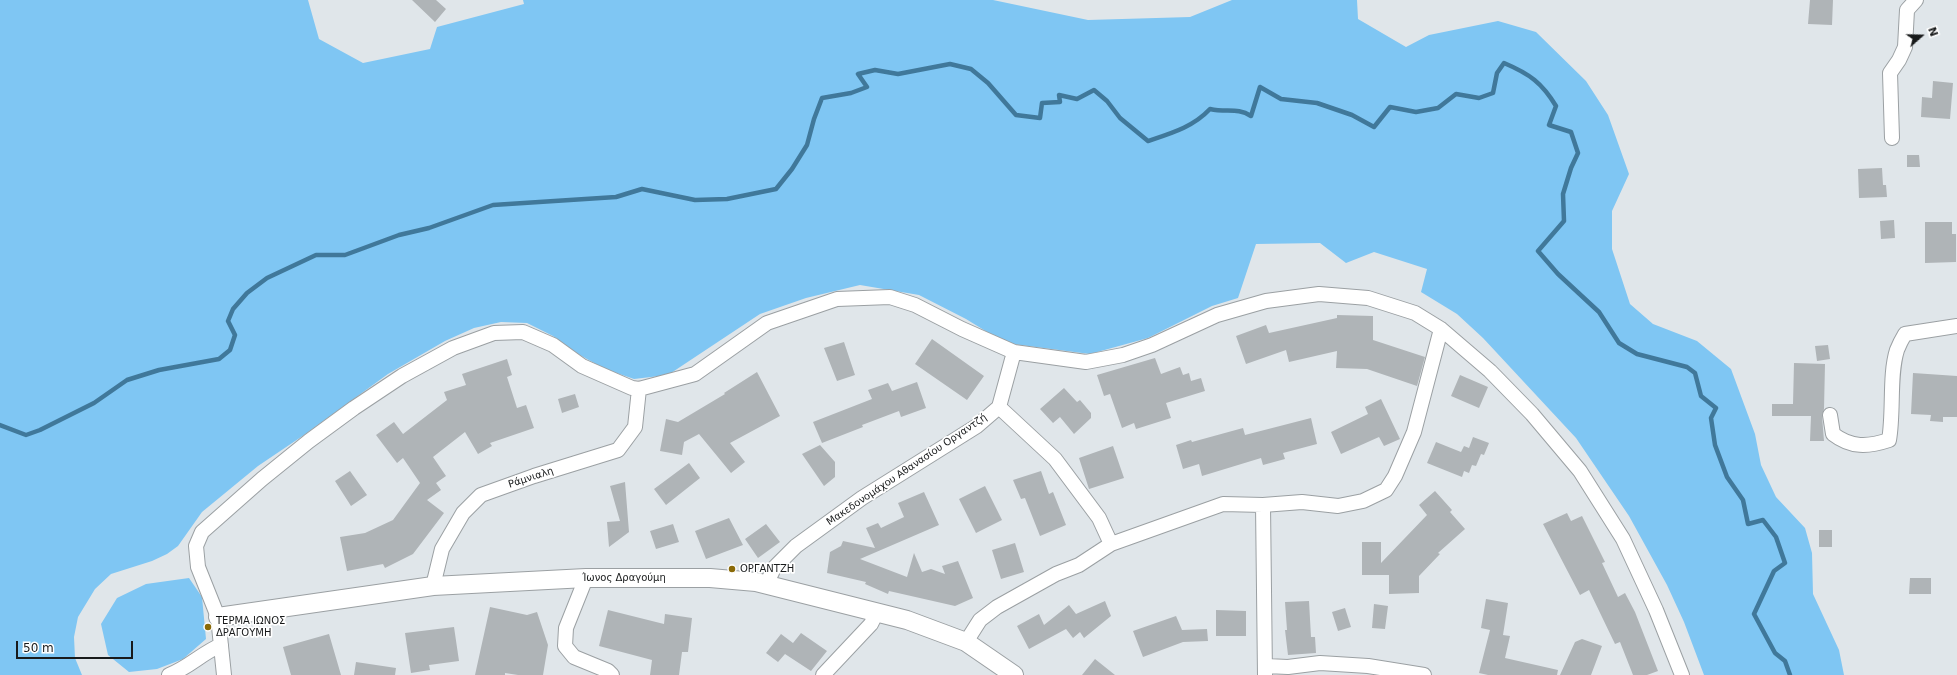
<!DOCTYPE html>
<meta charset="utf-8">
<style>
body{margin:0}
#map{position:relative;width:1957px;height:675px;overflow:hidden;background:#e0e6ea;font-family:"DejaVu Sans",sans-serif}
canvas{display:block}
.north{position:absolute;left:1901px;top:16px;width:40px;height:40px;-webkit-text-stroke:3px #fff;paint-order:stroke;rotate:70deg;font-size:11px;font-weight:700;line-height:16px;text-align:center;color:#181a1b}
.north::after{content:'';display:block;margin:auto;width:14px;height:18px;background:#181a1b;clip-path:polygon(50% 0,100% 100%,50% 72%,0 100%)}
.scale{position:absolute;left:16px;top:641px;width:117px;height:18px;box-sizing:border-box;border:2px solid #181a1b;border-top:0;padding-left:5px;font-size:12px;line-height:14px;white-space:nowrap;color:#181a1b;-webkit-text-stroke:3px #fff;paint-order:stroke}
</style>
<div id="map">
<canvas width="1957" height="675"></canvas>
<div class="north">N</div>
<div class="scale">50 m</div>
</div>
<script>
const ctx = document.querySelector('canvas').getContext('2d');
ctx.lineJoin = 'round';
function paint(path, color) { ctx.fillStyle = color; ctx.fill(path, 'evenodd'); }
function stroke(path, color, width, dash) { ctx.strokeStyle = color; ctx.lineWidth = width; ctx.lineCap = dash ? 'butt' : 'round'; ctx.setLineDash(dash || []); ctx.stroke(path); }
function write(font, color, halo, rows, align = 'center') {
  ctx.font = font + ' "DejaVu Sans",sans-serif'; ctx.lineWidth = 3.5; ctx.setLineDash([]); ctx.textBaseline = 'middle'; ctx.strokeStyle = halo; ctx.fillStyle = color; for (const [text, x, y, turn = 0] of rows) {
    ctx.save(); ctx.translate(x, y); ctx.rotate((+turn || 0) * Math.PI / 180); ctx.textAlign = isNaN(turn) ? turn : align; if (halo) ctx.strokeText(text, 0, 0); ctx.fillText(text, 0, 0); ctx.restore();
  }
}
const green = new Path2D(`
 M 0,0 L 308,0 L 319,39 L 363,63 L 430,49 L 437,27 L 524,4 L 523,0 L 993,0 L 1088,20 L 1190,17 L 1232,0 L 1357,0 L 1358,19 L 1406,47 L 1429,35 L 1498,21 L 1536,32 L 1586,81 L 1608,115 L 1629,174 L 1612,211 L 1612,249 L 1630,304 L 1653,324 L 1697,341 L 1731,369 L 1755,434 L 1761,465 L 1776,497 L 1805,528 L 1812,553 L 1813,594 L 1839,650 L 1844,675 L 1704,675 L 1684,622 L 1667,585 L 1629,516 L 1576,438 L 1483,338 L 1457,314 L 1421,292 L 1427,269 L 1374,252 L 1346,263 L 1320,243 L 1256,244 L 1238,298 L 1212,306 L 1148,338 L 1090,354 L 1005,343 L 966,319 L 919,295 L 860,285 L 806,298 L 760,314 L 668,375 L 634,379 L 605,369 L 578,354 L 553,336 L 527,323 L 501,322 L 474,328 L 445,341 L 388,374 L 304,435 L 258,466 L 202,512 L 178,546 L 167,554 L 152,561 L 111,574 L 95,589 L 78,617 L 74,637 L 75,658 L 82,675 L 0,675 Z
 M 189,578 L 202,597 L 206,639 L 183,659 L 157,669 L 129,672 L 108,655 L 101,624 L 117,598 L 146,584 Z`);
const stream = new Path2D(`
 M 0,425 L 26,435 L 40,430 L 94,403 L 127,380 L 159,370 L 219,359 L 230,350 L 235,335 L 228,321 L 233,309 L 247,293 L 267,278 L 316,255 L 345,255 L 399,235 L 429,228 L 493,205 L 616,197 L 642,189 L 695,200 L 727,199 L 776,189 L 792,169 L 807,145 L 814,119 L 822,98 L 851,93 L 867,87 L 858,74 L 875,70 L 898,74 L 950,64 L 971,69 L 988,83 L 1016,115 L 1040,118 L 1042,103 L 1060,102 L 1059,95 L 1077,99 L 1094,90 L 1107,101 L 1120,118 L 1148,141 C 1172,133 1193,127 1210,109 C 1227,113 1237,107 1251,116 L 1260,87 L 1281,99 L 1317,103 L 1352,115 L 1374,127 L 1390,107 L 1416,112 L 1438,108 L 1456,94 L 1479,98 L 1493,93 L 1497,73 L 1504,63 C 1530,74 1542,83 1556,106 L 1549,125 L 1571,132 L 1578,153 L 1571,168 L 1563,194 L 1564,221 L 1538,251 L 1558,274 L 1599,312 L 1619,343 L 1637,354 L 1687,367 L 1695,373 L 1701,396 L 1716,408 L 1711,418 L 1715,445 L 1727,477 L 1743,500 L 1748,524 L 1763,520 L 1776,537 L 1785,563 L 1774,571 L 1754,614 L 1775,653 L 1785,661 L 1790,675`);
const building = new Path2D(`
 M 412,0 L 436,0 L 446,9 L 435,22 Z
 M 1810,0 L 1833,0 L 1832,25 L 1808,24 Z
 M 1933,81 L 1953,83 L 1950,119 L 1921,117 L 1922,97 L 1932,98 Z
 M 1907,155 L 1919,155 L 1920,167 L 1907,167 Z
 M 1882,168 L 1883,185 L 1886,185 L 1887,197 L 1859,198 L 1858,169 Z
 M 1894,220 L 1895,238 L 1881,239 L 1880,221 Z
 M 1925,222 L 1952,222 L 1952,234 L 1956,234 L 1956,262 L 1925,263 Z
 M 1337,315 L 1373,316 L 1373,340 L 1425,357 L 1417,386 L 1367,369 L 1336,368 L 1337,351 L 1289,362 L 1286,350 L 1246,364 L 1236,336 L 1266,325 L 1269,333 L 1337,318 Z
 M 932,339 L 984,376 L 967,400 L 915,364 Z
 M 844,342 L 855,375 L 837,381 L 824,348 Z
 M 1828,345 L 1830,359 L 1817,361 L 1815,346 Z
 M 1155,358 L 1161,374 L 1180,367 L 1183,375 L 1189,373 L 1191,381 L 1201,378 L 1205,391 L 1166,403 L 1171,418 L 1136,429 L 1134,423 L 1122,428 L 1110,394 L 1104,396 L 1097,375 Z
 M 507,359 L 512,375 L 507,377 L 517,408 L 526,405 L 534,428 L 490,443 L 492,446 L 478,454 L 465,432 L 433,457 L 446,476 L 436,483 L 441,490 L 427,500 L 444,513 L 413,554 L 385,568 L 383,564 L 347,571 L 340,537 L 365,533 L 393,520 L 420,483 L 403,458 L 397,463 L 376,435 L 394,422 L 403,434 L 447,400 L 444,392 L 466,385 L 462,374 Z
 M 1794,363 L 1825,364 L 1824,409 L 1822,416 L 1824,441 L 1810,441 L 1811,416 L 1772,416 L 1772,404 L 1793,404 Z
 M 757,372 L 780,416 L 730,443 L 745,462 L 731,473 L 699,434 L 684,442 L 682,455 L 660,451 L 666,419 L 678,422 L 725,394 L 724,393 Z
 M 1913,373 L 1957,376 L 1957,417 L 1943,417 L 1943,422 L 1930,421 L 1931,415 L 1911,414 Z
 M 1460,375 L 1488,387 L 1479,408 L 1451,396 Z
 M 917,382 L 926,408 L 901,417 L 899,411 L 862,425 L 863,427 L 822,443 L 813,422 L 872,399 L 868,390 L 888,383 L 892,391 Z
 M 1064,388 L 1077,402 L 1080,400 L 1091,413 L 1091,418 L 1074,434 L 1060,417 L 1053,423 L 1040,409 Z
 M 575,394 L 579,407 L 562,413 L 558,399 Z
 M 1381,399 L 1400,439 L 1384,446 L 1379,437 L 1341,454 L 1331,432 L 1368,414 L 1365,407 Z
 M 1311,418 L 1317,444 L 1283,453 L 1285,459 L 1263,465 L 1261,458 L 1202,476 L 1199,464 L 1183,469 L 1176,445 L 1191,440 L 1192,442 L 1243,428 L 1245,435 Z
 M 1473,437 L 1489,443 L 1484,455 L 1481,454 L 1476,466 L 1472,465 L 1469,473 L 1464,471 L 1462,477 L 1427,463 L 1436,442 L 1461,452 L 1464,446 L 1469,448 Z
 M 820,445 L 835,462 L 835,477 L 824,486 L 802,454 Z
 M 1113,446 L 1124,478 L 1089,489 L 1079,458 Z
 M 689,463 L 700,478 L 666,505 L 654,489 Z
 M 350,471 L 367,495 L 351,506 L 335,481 Z
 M 1041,471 L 1049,494 L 1053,492 L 1066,525 L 1040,536 L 1025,498 L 1021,499 L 1013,480 Z
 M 625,482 L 629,532 L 609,547 L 607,522 L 620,521 L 610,486 Z
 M 985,486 L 1002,520 L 976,533 L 959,499 Z
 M 1435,491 L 1452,510 L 1450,512 L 1465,529 L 1438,553 L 1440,554 L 1419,576 L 1419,593 L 1389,594 L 1389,575 L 1362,575 L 1362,542 L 1381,542 L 1381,563 L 1427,515 L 1419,505 Z
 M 924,492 L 939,525 L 860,559 L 907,577 L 914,553 L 922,572 L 931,569 L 945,574 L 942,566 L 958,561 L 973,598 L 955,606 L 889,591 L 888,594 L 865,584 L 866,582 L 827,573 L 830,552 L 841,546 L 843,541 L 875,548 L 866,528 L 878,523 L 881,528 L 904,517 L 898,503 Z
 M 1567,513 L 1571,521 L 1582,516 L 1605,562 L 1602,563 L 1618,597 L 1625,593 L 1635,612 L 1658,671 L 1647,675 L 1633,675 L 1620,642 L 1615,644 L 1589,590 L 1580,595 L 1543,524 Z
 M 729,518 L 743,545 L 706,559 L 695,531 Z
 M 673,524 L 679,542 L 656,549 L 650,531 Z
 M 766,524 L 780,542 L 758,558 L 745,539 Z
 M 1819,530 L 1832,530 L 1832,547 L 1819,547 Z
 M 1015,543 L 1024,572 L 1001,579 L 992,550 Z
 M 1910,578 L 1931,578 L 1931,594 L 1909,594 Z
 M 1486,599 L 1508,603 L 1503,635 L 1510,636 L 1505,658 L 1558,670 L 1557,675 L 1488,675 L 1479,673 L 1490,630 L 1481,628 Z
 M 1105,601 L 1111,616 L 1084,638 L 1080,632 L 1073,638 L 1066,629 L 1029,649 L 1017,626 L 1039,614 L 1044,625 L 1069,605 L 1076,614 Z
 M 1309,601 L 1311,637 L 1315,637 L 1316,653 L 1288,655 L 1285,630 L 1287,630 L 1285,602 Z
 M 1374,604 L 1388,606 L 1385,629 L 1372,628 Z
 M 490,607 L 527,615 L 537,612 L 548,645 L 543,675 L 518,675 L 505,673 L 505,675 L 475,675 Z
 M 1345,608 L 1351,627 L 1338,631 L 1332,612 Z
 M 608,610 L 664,624 L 665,614 L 692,618 L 688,652 L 682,652 L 679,675 L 650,675 L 652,660 L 599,646 Z
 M 1216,610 L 1246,611 L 1246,636 L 1216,636 Z
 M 1176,616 L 1182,630 L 1207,629 L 1208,641 L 1183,642 L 1143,657 L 1133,631 Z
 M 454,627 L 459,661 L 429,665 L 430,670 L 411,673 L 405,633 Z
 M 801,633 L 827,651 L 811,671 L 785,654 L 778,662 L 766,653 L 781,634 L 793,643 Z
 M 329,634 L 341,675 L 291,675 L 283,647 Z
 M 1582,639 L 1602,646 L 1591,675 L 1560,675 L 1575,642 Z
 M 1095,659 L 1115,675 L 1082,675 Z
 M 356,662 L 396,668 L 395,675 L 354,675 Z`);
const minor = new Path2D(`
 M 1892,138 L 1890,73 L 1899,60 L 1905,47 L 1907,10 L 1916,0
 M 999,407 L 1055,459 L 1099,518 L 1111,544
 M 1830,415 L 1833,434 C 1851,448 1868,447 1889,440 C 1894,412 1889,375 1897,350 C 1899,345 1902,339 1905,334 L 1957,326
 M 1263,505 L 1265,675
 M 586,578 L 566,628 L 565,646 L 574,657 L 608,671 L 612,675
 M 766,585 L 774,568 L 796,546 L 862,498 L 977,426 L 999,407 L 1014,352
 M 433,586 L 442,549 L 463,513 L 481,495 L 534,476 L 618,450 L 635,427 L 639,389
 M 966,642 L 980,620 L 997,607 L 1056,574 L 1079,565 L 1111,544 L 1223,504 L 1263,505 L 1302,502 L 1338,506 L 1363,501 L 1386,490 L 1395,476 L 1414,432 L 1441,329
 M 1266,666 L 1288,667 L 1320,663 L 1368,666 L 1424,675
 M 169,675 C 188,668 202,653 221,645
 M 224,675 L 218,617 L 198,567 L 196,546 L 202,532 L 262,479 L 309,441 L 354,408 L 402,376 L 453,348 L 494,333 L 523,332 L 553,345 L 582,366 L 632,388 L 639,389 L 695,374 L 767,323 L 837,299 L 890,297 L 915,305 L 962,329 L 1014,352 L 1086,362 L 1123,355 L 1152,345 L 1217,315 L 1266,301 L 1319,294 L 1368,298 L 1415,313 L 1441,329 L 1490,371 L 1532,414 L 1580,471 L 1623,539 L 1656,610 L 1682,675
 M 823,675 L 871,624 L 877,612`);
const tertiary = new Path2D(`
 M 218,617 L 433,586 L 586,578 L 710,578 L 756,582 L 907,620 L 966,642 L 1014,675`);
const markers = [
 [732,569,4,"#8a6a08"],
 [208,627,4,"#8a6a08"]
];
const streetNames = [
 ["Μακεδονομάχου Αθανασίου Οργαντζή",907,470,-34],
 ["Ράμνιαλη",531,478,-18],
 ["Ίωνος Δραγούμη",624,578]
];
const poiNames = [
 ["ΟΡΓΑΝΤΖΗ",740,569],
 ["ΤΕΡΜΑ ΙΩΝΟΣ",216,621],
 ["ΔΡΑΓΟΥΜΗ",216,633]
];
paint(green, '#7fc6f3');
stroke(stream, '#40789a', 4.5);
paint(building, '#afb4b7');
stroke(minor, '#9ba0a3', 16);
stroke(tertiary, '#9ba0a3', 20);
stroke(minor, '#fff', 14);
stroke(tertiary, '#fff', 18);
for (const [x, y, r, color] of markers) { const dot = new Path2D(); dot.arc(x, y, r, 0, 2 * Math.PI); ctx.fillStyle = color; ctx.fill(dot); stroke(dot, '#fff', 1.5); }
write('10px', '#181a1b', '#fff', streetNames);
write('10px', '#181a1b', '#fff', poiNames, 'left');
</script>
